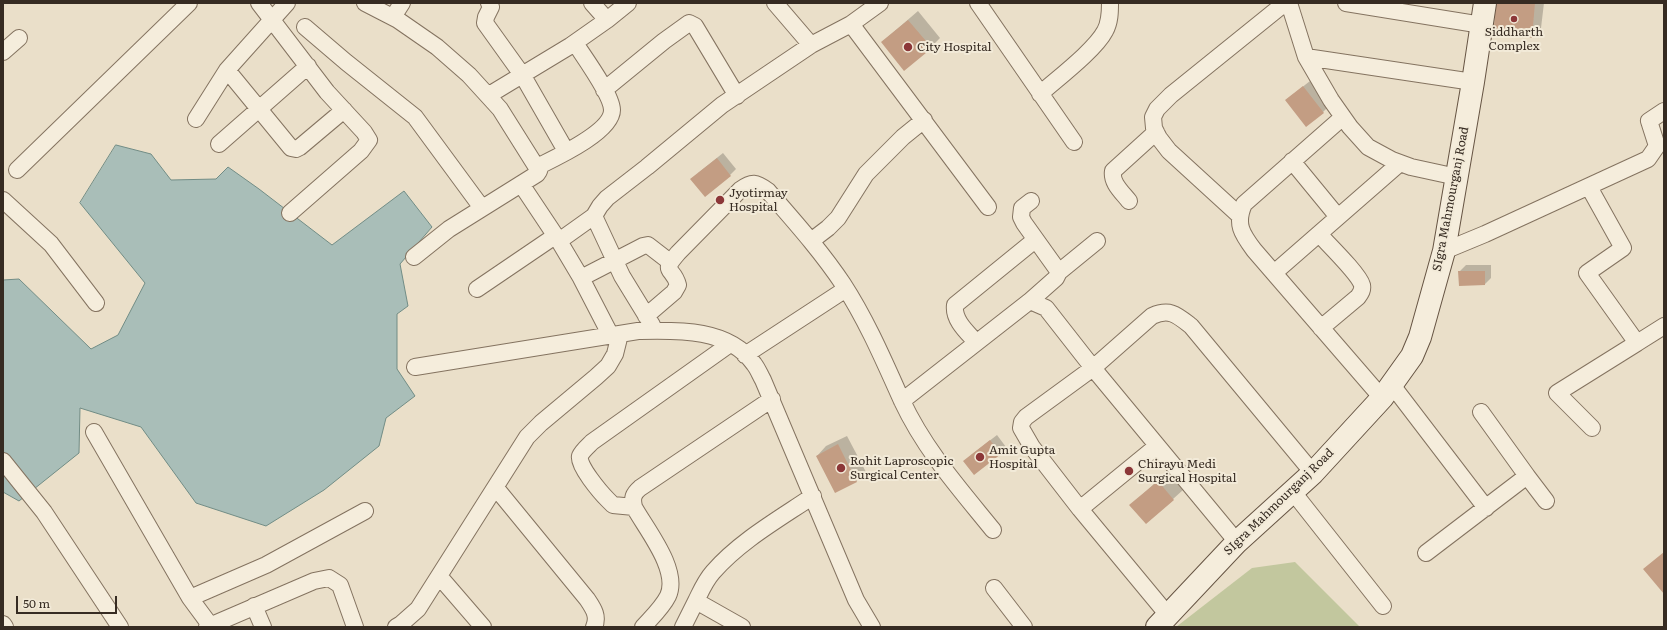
<!DOCTYPE html>
<style>
body{margin:0}
#map{position:relative;width:1667px;height:630px;overflow:hidden;background:#eadfc9;font-family:Literata,serif}
canvas{display:block}
.frame{position:absolute;inset:0;border:4px solid #362b22;pointer-events:none}
.scale{position:absolute;left:16px;top:596px;width:101px;height:18px;box-sizing:border-box;border:2px solid #362b22;border-top:0;padding-left:5px;font-size:12px;line-height:14px;white-space:nowrap;color:#362b22;-webkit-text-stroke:3px #f2ead8;paint-order:stroke}
</style>
<div id="map">
<canvas width="1667" height="630"></canvas>
<div class="frame"></div>
<div class="scale">50 m</div>
</div>
<script>
const ctx = document.querySelector('canvas').getContext('2d');
ctx.lineJoin = 'round';
function paint(path, color) { ctx.fillStyle = color; ctx.fill(path, 'evenodd'); }
function stroke(path, color, width, dash) { ctx.strokeStyle = color; ctx.lineWidth = width; ctx.lineCap = dash ? 'butt' : 'round'; ctx.setLineDash(dash || []); ctx.stroke(path); }
function write(font, color, halo, rows, align = 'center') {
  ctx.font = font + ' Literata,serif'; ctx.lineWidth = 4; ctx.setLineDash([]); ctx.textBaseline = 'middle'; ctx.strokeStyle = halo; ctx.fillStyle = color; for (const [text, x, y, turn = 0] of rows) {
    ctx.save(); ctx.translate(x, y); ctx.rotate((+turn || 0) * Math.PI / 180); ctx.textAlign = isNaN(turn) ? turn : align; if (halo) ctx.strokeText(text, 0, 0); ctx.fillText(text, 0, 0); ctx.restore();
  }
}
const green = new Path2D(`
 M 1295,562 L 1360,627 L 1176,627 L 1252,568 Z`);
const water = new Path2D(`
 M 116,145 L 151,154 L 171,180 L 216,179 L 228,167 L 259,189 L 332,245 L 404,191 L 432,227 L 400,264 L 408,306 L 397,314 L 397,369 L 415,396 L 386,418 L 379,446 L 324,490 L 266,526 L 196,503 L 141,427 L 80,408 L 79,453 L 19,501 L 3,492 L 3,280 L 19,279 L 91,349 L 118,335 L 145,283 L 80,203 Z`);
const shadow = new Path2D(`
 M 1497,3 L 1544,3 L 1541,28 L 1532,37 Z
 M 918,11 L 940,38 L 931,47 L 882,42 Z
 M 1310,81 L 1329,106 L 1323,112 L 1286,100 Z
 M 723,153 L 736,169 L 730,175 L 698,173 Z
 M 1466,265 L 1491,265 L 1491,278 L 1485,284 L 1459,272 Z
 M 997,435 L 1006,447 L 1000,453 L 971,455 Z
 M 847,436 L 866,472 L 856,481 L 817,456 L 826,446 Z
 M 1167,472 L 1183,490 L 1173,499 L 1131,505 Z`);
const building = new Path2D(`
 M 1496,3 L 1535,3 L 1532,38 L 1493,36 Z
 M 908,20 L 932,48 L 904,71 L 881,42 Z
 M 1303,86 L 1324,113 L 1306,127 L 1285,100 Z
 M 717,158 L 731,176 L 705,197 L 690,179 Z
 M 1458,271 L 1485,271 L 1485,285 L 1459,286 Z
 M 990,440 L 1001,454 L 974,475 L 963,461 Z
 M 838,444 L 857,482 L 835,493 L 816,456 Z
 M 1158,481 L 1174,500 L 1146,524 L 1129,505 Z
 M 1664,552 L 1664,594 L 1643,569 Z`);
const street = new Path2D(`
 M 259,3 L 327,92 L 364,132 L 369,140 L 361,151 L 290,213
 M 365,3 L 398,20 L 437,47 L 469,75 L 500,109 L 539,171 L 537,174 L 449,229 L 414,257
 M 489,3 L 491,7 L 486,17 L 485,23 L 523,76 L 566,151
 M 592,3 L 607,20
 M 775,3 L 811,45
 M 978,3 L 1074,142
 M 1289,3 L 1306,57 L 1331,100 L 1350,127 L 1368,147 L 1392,160 L 1411,167 L 1457,177
 M 1346,3 L 1482,25
 M 393,17 L 402,3
 M 851,24 L 988,207
 M 305,27 L 346,62 L 415,117 L 482,208
 M 3,52 L 19,38
 M 1306,57 L 1473,82
 M 227,70 L 291,148 L 296,149 L 300,147 L 344,110
 M 604,90 L 664,41 L 689,23 L 695,26 L 737,96
 M 1040,94 C 1058,78 1095,50 1105,31 C 1110,22 1110,12 1110,3
 M 489,95 L 570,46 L 607,20 L 628,3
 M 1343,117 L 1244,204 C 1235,224 1242,234 1254,250 L 1382,398
 M 196,119 L 227,70 L 287,3
 M 219,144 L 308,66
 M 1292,161 L 1338,217
 M 537,167 C 555,158 612,132 612,110 C 612,95 584,57 575,43
 M 17,170 L 189,3
 M 521,184 L 559,241 L 581,278 L 611,336
 M 1589,187 L 1623,248 L 1587,273 L 1637,343 L 1557,393 L 1592,428
 M 3,200 L 51,244 L 96,303
 M 1129,201 C 1122,192 1111,183 1113,171 L 1156,132
 M 1239,215 L 1169,151 L 1159,138 L 1154,128 L 1153,117 L 1157,109 L 1171,95 L 1285,3
 M 1319,234 C 1328,244 1359,274 1362,285 C 1363,290 1361,293 1358,297 L 1321,328
 M 559,241 L 594,216
 M 811,241 L 828,228 L 838,218 L 866,174 L 903,137 L 924,120
 M 1444,251 L 1485,234 L 1648,159 L 1657,146 L 1649,121 L 1664,111
 M 1059,272 L 1097,241
 M 1274,273 L 1400,163
 M 581,278 L 643,246 L 648,245 L 670,262
 M 477,289 L 555,236
 M 1030,301 L 1056,278 L 1059,272 L 1024,223 L 1021,217 L 1022,208 L 1031,201
 M 646,316 L 674,292 L 678,285 C 673,266 660,274 678,253 L 740,190 C 752,181 756,182 768,191 C 794,221 821,251 843,284 C 867,321 884,361 902,401 L 1026,304 L 1030,301 L 1046,308 L 1093,368 L 1237,542
 M 652,325 L 622,276 L 594,216 L 600,206 L 607,198 L 647,167 L 722,105 L 811,45 L 851,24 L 880,3
 M 976,342 C 967,332 953,320 955,305 L 1035,240
 M 1637,343 L 1664,326
 M 745,355 L 846,289
 M 415,367 L 638,331 C 677,330 729,328 754,364 C 758,369 760,375 763,380 L 856,600 L 872,627
 M 1392,385 L 1486,508
 M 902,401 C 925,450 959,488 993,530
 M 94,432 L 190,598 L 266,565 L 365,511
 M 3,461 L 44,512 L 120,627
 M 1527,476 L 1546,501
 M 496,488 L 587,599 C 593,608 599,616 594,627
 M 1293,492 L 1383,606
 M 634,507 L 613,505 L 608,500 C 601,493 577,465 580,456 C 582,451 588,446 592,442 L 730,344
 M 1080,509 L 1157,446
 M 1426,553 L 1527,476 L 1481,412
 M 439,576 L 483,627
 M 994,588 L 1024,627
 M 190,598 L 210,625
 M 696,601 C 701,591 705,581 713,572 C 740,541 779,519 813,496
 M 254,606 L 263,627
 M 1167,614 L 1080,509 L 1032,447 L 1021,428 L 1022,422 L 1026,417 L 1093,368 L 1152,316 C 1170,308 1177,315 1191,326 L 1313,473
 M 3,624 L 5,627
 M 207,627 L 314,581 L 329,578 L 340,585 L 355,627
 M 396,627 L 401,624 L 418,609 L 527,437 L 541,423 L 596,377 L 608,366 L 615,354 L 620,334
 M 643,627 C 651,618 662,608 668,596 C 680,570 646,529 634,507 C 632,498 633,494 640,488 L 772,399
 M 683,627 L 696,601 L 742,627`);
const secondary = new Path2D(`
 M 1157,627 L 1237,542 L 1313,473 L 1382,398 L 1412,356 L 1420,337 L 1444,251 L 1473,82 L 1485,3`);
const markers = [
 [1514,19,4,"#8c3738"],
 [908,47,5,"#8c3738"],
 [720,200,5,"#8c3738"],
 [980,457,5,"#8c3738"],
 [841,468,5,"#8c3738"],
 [1129,471,5,"#8c3738"]
];
const poiNames = [
 ["Siddharth",1514,32,"center"],
 ["Complex",1514,46,"center"],
 ["City Hospital",917,47],
 ["Jyotirmay",729,193],
 ["Hospital",729,207],
 ["Amit Gupta",989,450],
 ["Hospital",989,464],
 ["Rohit Laproscopic",850,461],
 ["Surgical Center",850,475],
 ["Chirayu Medi",1138,464],
 ["Surgical Hospital",1138,478]
];
const streetNames = [
 ["SIgra Mahmourganj Road",1451,199,-79],
 ["SIgra Mahmourganj Road",1279,502,-44]
];
paint(green, '#c2c79e');
paint(water, '#a9beb8');
stroke(water, '#718c85', 1);
paint(shadow, '#0003');
paint(building, '#c39d83');
stroke(street, '#847360', 18);
stroke(secondary, '#665443', 24);
stroke(street, '#f5eddc', 16);
stroke(secondary, '#f5eddc', 22);
for (const [x, y, r, color] of markers) { const dot = new Path2D(); dot.arc(x, y, r, 0, 2 * Math.PI); ctx.fillStyle = color; ctx.fill(dot); stroke(dot, '#f2ead8', 1.5); }
write('12px', '#362b22', '#f2ead8', poiNames, 'left');
write('12px', '#362b22', '#f2ead8', streetNames);
</script>
